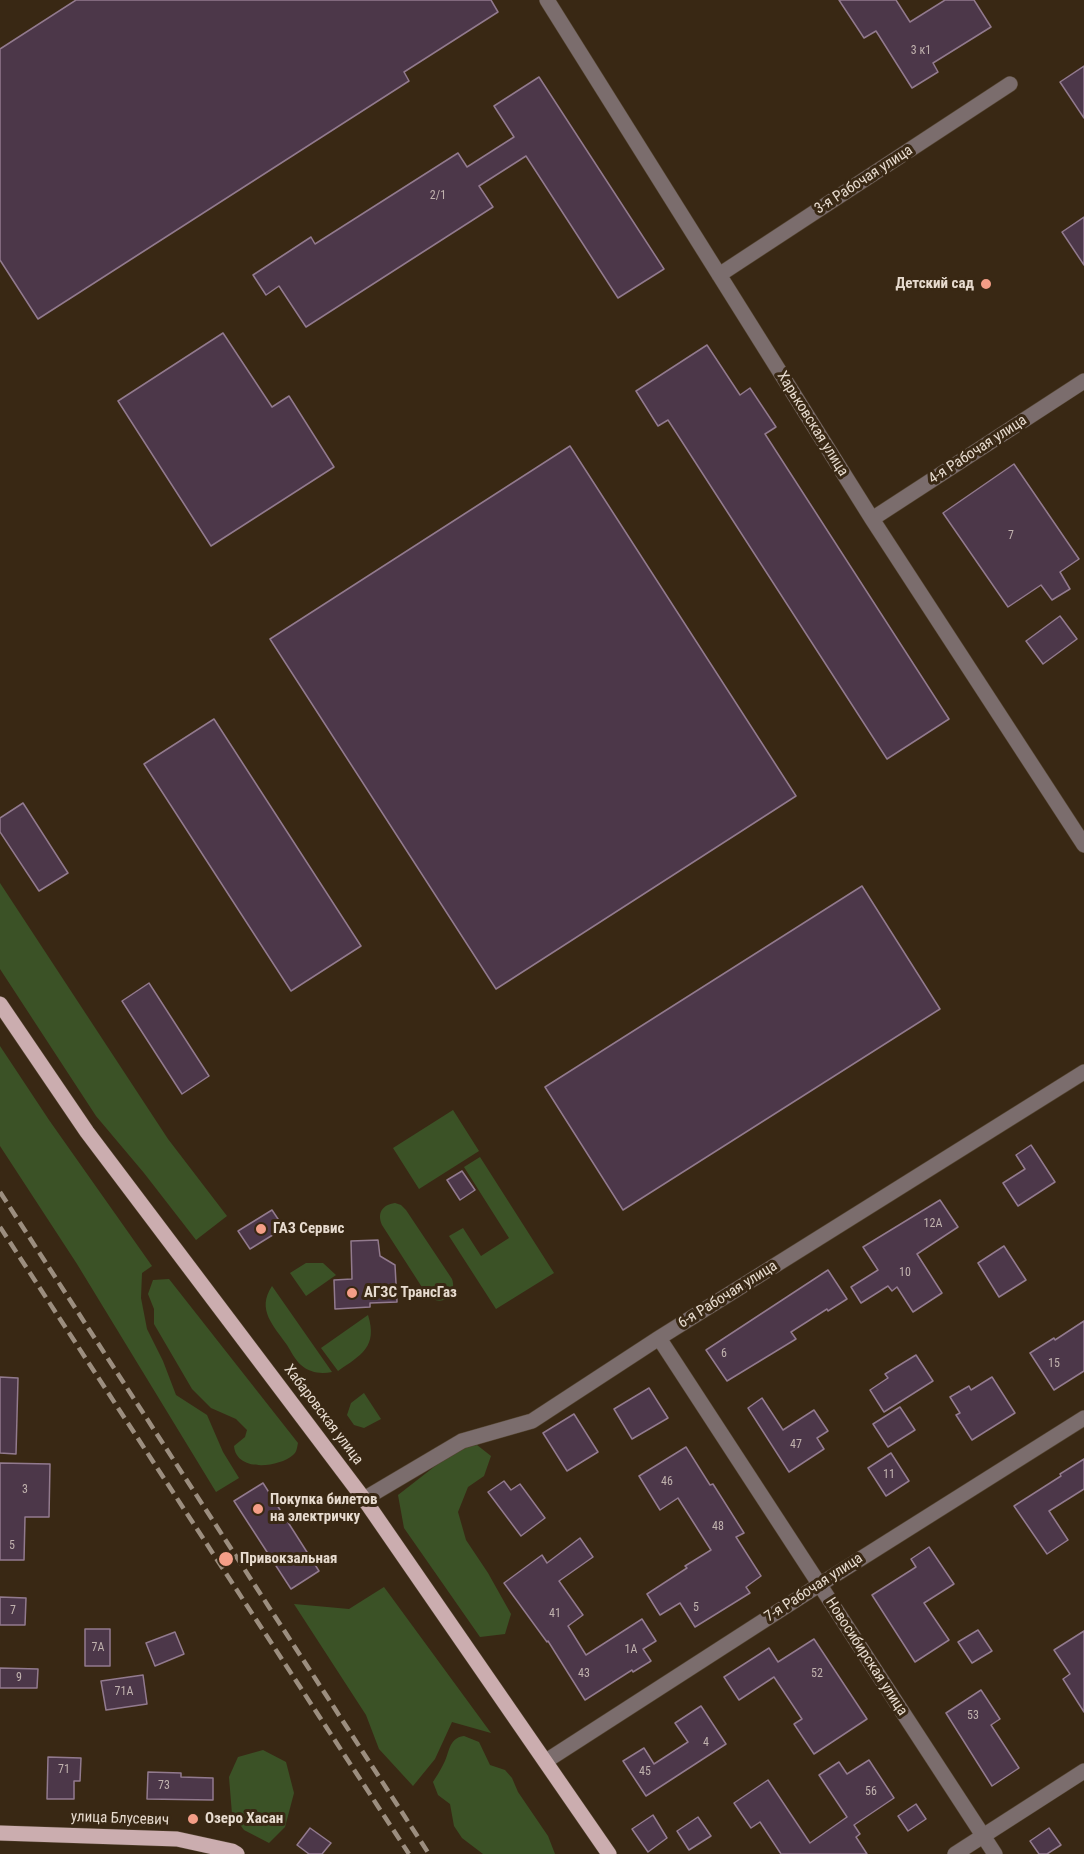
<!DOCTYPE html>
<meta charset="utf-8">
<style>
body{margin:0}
canvas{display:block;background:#392814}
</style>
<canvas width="1084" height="1854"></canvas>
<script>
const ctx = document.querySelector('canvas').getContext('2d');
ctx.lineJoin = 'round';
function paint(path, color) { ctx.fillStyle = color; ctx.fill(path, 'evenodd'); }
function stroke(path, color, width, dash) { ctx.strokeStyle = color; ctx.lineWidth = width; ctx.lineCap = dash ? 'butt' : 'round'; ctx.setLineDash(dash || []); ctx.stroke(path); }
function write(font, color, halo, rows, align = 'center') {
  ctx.font = font + ' "Roboto Condensed",sans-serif'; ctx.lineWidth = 6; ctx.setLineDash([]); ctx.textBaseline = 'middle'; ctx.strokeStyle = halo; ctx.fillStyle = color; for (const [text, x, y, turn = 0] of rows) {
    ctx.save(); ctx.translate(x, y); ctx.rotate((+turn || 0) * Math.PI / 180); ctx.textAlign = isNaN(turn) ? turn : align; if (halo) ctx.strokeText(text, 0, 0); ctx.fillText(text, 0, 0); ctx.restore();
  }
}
const green = new Path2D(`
 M 0,883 L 168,1139 L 227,1216 L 196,1240 L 144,1173 L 96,1116 L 0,969 Z
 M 0,1046 L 49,1120 L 152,1266 L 142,1273 L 141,1298 L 147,1329 L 163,1361 L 176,1395 L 207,1415 L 223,1452 L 239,1478 L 216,1492 L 77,1264 L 0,1146 Z
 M 453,1110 L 479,1151 L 419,1189 L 393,1148 Z
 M 480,1157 L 554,1273 L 496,1309 L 449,1236 L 463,1228 L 481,1256 L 509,1238 L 464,1167 Z
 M 395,1203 L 401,1205 L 406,1210 L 452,1279 C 458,1297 440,1308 427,1295 L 382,1225 C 377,1213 382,1205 395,1203 Z
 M 306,1263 L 323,1263 L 336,1275 L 306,1296 L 290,1273 Z
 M 169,1279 L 298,1443 C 297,1447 297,1452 293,1455 C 278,1468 236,1472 234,1446 L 245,1437 L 247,1430 L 236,1419 L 211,1408 L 192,1389 L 154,1324 L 154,1309 L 148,1294 L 153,1280 Z
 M 272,1286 L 332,1372 C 321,1374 310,1373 301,1365 C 295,1360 291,1351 287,1345 C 274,1326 256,1310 272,1286 Z
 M 368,1315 C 378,1347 361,1355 338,1371 L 321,1348 Z
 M 364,1393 L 381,1419 L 364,1428 L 354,1425 L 347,1415 L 351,1403 Z
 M 477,1445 L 491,1456 L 484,1476 L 468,1487 L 458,1512 L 466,1540 L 488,1573 L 511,1614 L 505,1634 L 480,1637 L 404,1528 L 398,1495 L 457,1449 Z
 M 384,1587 L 491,1733 L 452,1722 L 435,1759 L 413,1786 L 379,1749 L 366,1715 L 294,1604 L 349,1609 Z
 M 464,1736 L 479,1742 L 490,1765 L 505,1770 L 512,1778 L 518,1792 L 548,1836 L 555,1854 L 483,1854 L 462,1838 L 454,1826 L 450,1804 L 438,1795 L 433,1782 C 436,1777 440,1771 443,1765 C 450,1753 448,1738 464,1736 Z
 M 263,1750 L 286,1762 L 294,1793 L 285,1827 L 269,1843 L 244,1830 L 232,1814 L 229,1777 L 238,1757 Z`);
const building = new Path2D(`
 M 76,0 L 491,0 L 498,12 L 404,72 L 409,81 L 38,319 L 0,260 L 0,49 Z
 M 839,0 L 896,0 L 910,22 L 945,0 L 974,0 L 991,27 L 933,63 L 938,72 L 912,88 L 876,31 L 864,38 Z
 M 1084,66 L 1084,118 L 1060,82 Z
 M 539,77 L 664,269 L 618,298 L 526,156 L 479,186 L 493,207 L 306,327 L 279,286 L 266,295 L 253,275 L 311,237 L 315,244 L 458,153 L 467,167 L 514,137 L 494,106 Z
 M 1084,217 L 1084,265 L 1062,232 Z
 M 223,333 L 272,407 L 289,396 L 334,467 L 211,546 L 118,401 Z
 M 707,345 L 740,395 L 750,388 L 776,427 L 765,434 L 949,719 L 887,759 L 668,420 L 658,426 L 636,391 Z
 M 570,446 L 796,796 L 496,989 L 270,639 Z
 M 1014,464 L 1079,559 L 1060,572 L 1070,589 L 1052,600 L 1041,585 L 1008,607 L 943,513 Z
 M 1060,616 L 1077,639 L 1043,664 L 1026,641 Z
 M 214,719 L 361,946 L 291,991 L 144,764 Z
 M 23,803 L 68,873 L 39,891 L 0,832 L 0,818 Z
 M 862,886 L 940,1009 L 623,1210 L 545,1087 Z
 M 149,983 L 209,1076 L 182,1094 L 122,1001 Z
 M 1031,1145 L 1055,1182 L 1018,1206 L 1003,1183 L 1025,1169 L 1016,1155 Z
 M 462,1171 L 475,1190 L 460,1200 L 447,1180 Z
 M 940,1200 L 958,1227 L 917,1254 L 942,1293 L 913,1312 L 897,1287 L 892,1291 L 888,1286 L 861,1303 L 851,1287 L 878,1270 L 863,1247 Z
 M 272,1210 L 284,1228 L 250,1249 L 238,1231 Z
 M 378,1240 L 380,1256 L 395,1265 L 397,1302 L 370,1303 L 370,1307 L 335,1309 L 334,1280 L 352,1279 L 351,1241 Z
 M 1004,1246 L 1026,1280 L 999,1297 L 978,1263 Z
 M 828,1270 L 847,1299 L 828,1311 L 827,1309 L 791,1332 L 796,1339 L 727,1381 L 706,1350 Z
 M 1084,1321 L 1084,1371 L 1054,1390 L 1030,1353 L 1054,1338 L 1055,1340 Z
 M 916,1355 L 933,1381 L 884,1412 L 870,1390 L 888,1378 L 885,1374 Z
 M 0,1377 L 18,1378 L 16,1454 L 0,1453 Z
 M 992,1377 L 1015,1413 L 972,1440 L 956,1415 L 960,1413 L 950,1397 L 969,1386 L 971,1390 Z
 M 649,1388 L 668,1418 L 632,1439 L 614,1409 Z
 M 762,1398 L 783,1430 L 814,1410 L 828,1431 L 817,1438 L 824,1449 L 789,1472 L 748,1408 Z
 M 900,1407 L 915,1430 L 888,1447 L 873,1424 Z
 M 574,1414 L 598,1452 L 567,1471 L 543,1433 Z
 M 686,1447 L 710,1485 L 713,1484 L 744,1533 L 736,1537 L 761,1576 L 746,1587 L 750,1593 L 695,1627 L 680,1603 L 660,1615 L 647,1594 L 687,1568 L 685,1566 L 711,1550 L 678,1498 L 660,1510 L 639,1476 Z
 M 891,1453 L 909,1481 L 886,1496 L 868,1468 Z
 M 1084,1459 L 1084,1489 L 1049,1511 L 1068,1540 L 1047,1554 L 1014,1506 L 1061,1476 L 1060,1474 Z
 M 0,1463 L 50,1464 L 49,1517 L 25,1517 L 24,1560 L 0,1560 Z
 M 504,1481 L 511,1490 L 520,1484 L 545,1518 L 521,1536 L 488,1492 Z
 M 263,1483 L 319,1571 L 291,1589 L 234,1501 Z
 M 580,1538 L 593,1557 L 559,1581 L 583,1615 L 568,1626 L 586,1655 L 642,1619 L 656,1641 L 643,1649 L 651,1661 L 633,1672 L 632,1670 L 585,1700 L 548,1641 L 547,1642 L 504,1583 L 542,1555 L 547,1563 Z
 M 929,1547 L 954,1584 L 924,1603 L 949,1640 L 915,1662 L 872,1595 L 916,1567 L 911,1559 Z
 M 0,1597 L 26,1598 L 25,1625 L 0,1625 Z
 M 85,1629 L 110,1629 L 110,1666 L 85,1666 Z
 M 978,1630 L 992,1651 L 972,1663 L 958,1642 Z
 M 1084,1631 L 1084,1712 L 1063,1679 L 1070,1674 L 1054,1650 Z
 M 175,1632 L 184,1654 L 155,1666 L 146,1643 Z
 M 814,1639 L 867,1719 L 814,1754 L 794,1724 L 802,1719 L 774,1677 L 739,1700 L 724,1677 L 769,1648 L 778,1662 Z
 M 0,1668 L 38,1669 L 37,1688 L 0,1688 Z
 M 143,1675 L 147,1704 L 106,1710 L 101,1681 Z
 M 981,1690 L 1000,1719 L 991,1725 L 1019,1768 L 992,1786 L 946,1713 Z
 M 701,1706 L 726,1744 L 646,1796 L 623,1761 L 644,1748 L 654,1764 L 688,1742 L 675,1723 Z
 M 48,1757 L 81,1758 L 80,1781 L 74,1781 L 74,1799 L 47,1799 Z
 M 869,1760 L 894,1798 L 854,1825 L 860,1834 L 856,1837 L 867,1854 L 781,1854 L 760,1822 L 751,1828 L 734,1803 L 768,1780 L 810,1843 L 847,1817 L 819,1775 L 839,1762 L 847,1774 Z
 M 148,1772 L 181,1773 L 181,1777 L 213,1778 L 213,1800 L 147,1799 Z
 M 916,1804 L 926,1819 L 908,1831 L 898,1816 Z
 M 653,1815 L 667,1838 L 648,1852 L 632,1829 Z
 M 698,1817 L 711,1836 L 689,1850 L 677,1831 Z
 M 310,1828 L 331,1843 L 322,1854 L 309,1854 L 297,1845 Z
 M 1049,1828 L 1061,1845 L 1047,1854 L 1039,1854 L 1030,1841 Z`);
const minor = new Path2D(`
 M 547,0 L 872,519 L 1084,845
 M 719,275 L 1010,84
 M 872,519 L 1084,381
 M 659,1338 L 995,1854
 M 364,1499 L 462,1441 L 532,1421 L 659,1338 L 1084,1072
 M 546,1761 L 819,1585 L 1084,1418
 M 955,1854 L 1084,1771`);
const major = new Path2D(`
 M 0,1004 L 87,1132 L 364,1499 L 609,1854
 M 0,1833 L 177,1839 L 232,1851 L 237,1854`);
const rail = new Path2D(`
 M 0,1192 L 429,1854
 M 0,1227 L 409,1854`);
const markers = [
 [986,284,6,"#f49e87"],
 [261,1229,6,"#f49e87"],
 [352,1293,6,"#f49e87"],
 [258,1509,6,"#f49e87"],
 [226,1559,8,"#f49e87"],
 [193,1819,6,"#f49e87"]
];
const numberNames = [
 ["3 к1",921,51],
 ["2/1",438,196],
 ["7",1011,536],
 ["12А",933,1224],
 ["10",905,1273],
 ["6",724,1354],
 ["15",1054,1364],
 ["47",796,1445],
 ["11",889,1475],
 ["46",667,1482],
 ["3",25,1490],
 ["48",718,1527],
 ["5",12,1546],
 ["5",696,1608],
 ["7",13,1611],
 ["41",555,1614],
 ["7А",98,1648],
 ["1А",631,1650],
 ["43",584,1674],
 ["52",817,1674],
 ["9",19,1678],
 ["71А",124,1692],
 ["53",973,1716],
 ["4",706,1743],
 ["71",64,1770],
 ["45",645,1772],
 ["73",164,1786],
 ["56",871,1792]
];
const streetNames = [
 ["3-я Рабочая улица",864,180,-33],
 ["Харьковская улица",812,424,58],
 ["4-я Рабочая улица",978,450,-33],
 ["6-я Рабочая улица",728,1295,-32],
 ["Хабаровская улица",323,1415,53],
 ["7-я Рабочая улица",814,1588,-33],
 ["Новосибирская улица",866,1657,57],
 ["улица Блусевич",120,1819,2]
];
const poiNames = [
 ["Детский сад",974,284,"right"],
 ["ГАЗ Сервис",273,1229],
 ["АГЗС ТрансГаз",364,1293],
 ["Покупка билетов",270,1500],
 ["на электричку",270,1517],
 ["Привокзальная",240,1559],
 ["Озеро Хасан",205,1819]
];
paint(green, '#3b5226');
paint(building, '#4c3749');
stroke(building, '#927a8e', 1.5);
stroke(minor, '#554532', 16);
stroke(major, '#554532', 16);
stroke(minor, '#7b6d6d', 15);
stroke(major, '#cbadaf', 15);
stroke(rail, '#9c8e7f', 4.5, [12, 6]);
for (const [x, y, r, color] of markers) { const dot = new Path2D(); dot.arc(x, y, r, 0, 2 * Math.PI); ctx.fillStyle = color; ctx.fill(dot); stroke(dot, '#392814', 2); }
write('12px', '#c0b2ae', null, numberNames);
write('15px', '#e7dbcf', '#392814', streetNames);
write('bold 15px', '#e7dbcf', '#392814', poiNames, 'left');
</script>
